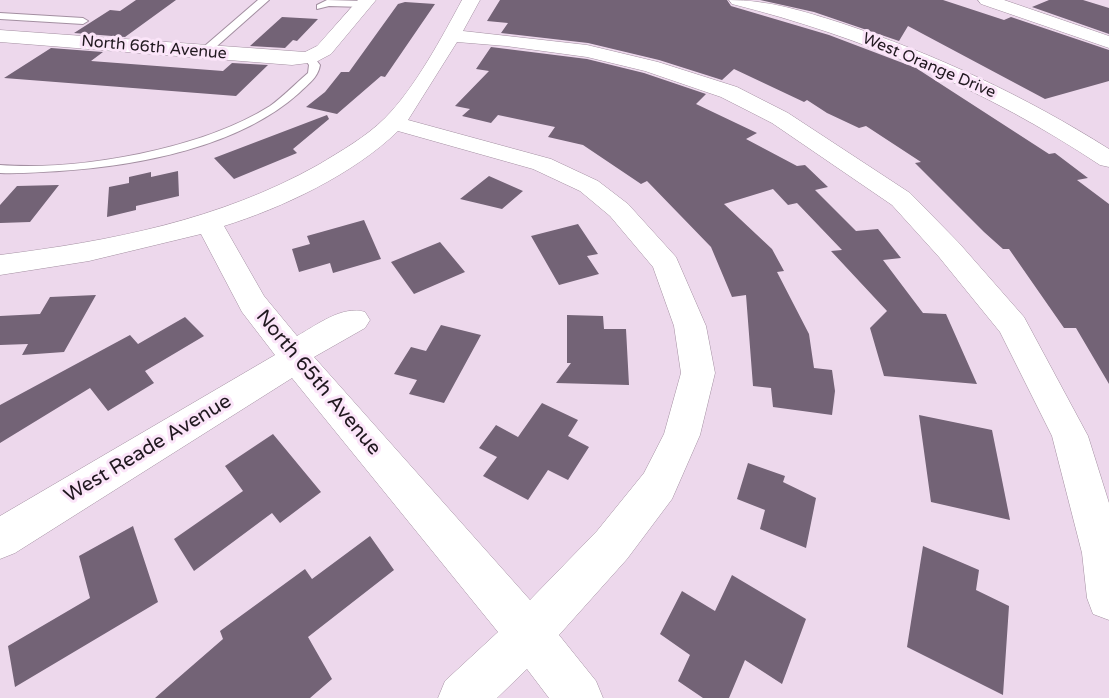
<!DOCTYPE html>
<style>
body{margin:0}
canvas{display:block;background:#edd8ec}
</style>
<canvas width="1109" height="698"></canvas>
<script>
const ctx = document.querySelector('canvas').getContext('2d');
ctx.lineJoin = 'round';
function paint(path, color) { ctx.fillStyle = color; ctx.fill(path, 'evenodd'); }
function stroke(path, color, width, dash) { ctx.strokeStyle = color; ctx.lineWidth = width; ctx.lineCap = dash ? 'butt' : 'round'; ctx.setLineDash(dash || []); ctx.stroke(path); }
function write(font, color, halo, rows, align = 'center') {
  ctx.font = font + ' "Varela Round",sans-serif'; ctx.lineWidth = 6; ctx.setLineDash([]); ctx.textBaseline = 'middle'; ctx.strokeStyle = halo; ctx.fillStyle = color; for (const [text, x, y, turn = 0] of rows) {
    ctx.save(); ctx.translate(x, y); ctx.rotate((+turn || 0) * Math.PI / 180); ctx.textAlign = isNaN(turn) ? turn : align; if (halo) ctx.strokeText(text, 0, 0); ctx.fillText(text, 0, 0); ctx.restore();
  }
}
const building = new Path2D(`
 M 136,0 L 176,0 L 125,37 L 74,33 L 110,10 L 120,11 Z
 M 500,0 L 727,0 L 731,6 L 829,35 L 916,68 L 1049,154 L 1055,153 L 1088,178 L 1077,180 L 1109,204 L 1109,384 L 1076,328 L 1064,328 L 1009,249 L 1003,249 L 984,232 L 915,163 L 921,162 L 866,126 L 859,128 L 827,113 L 807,100 L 804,102 L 734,69 L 722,80 L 659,60 L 588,43 L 501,33 L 508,23 L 487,21 Z
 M 760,0 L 943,0 L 1004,20 L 1011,17 L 1109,50 L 1109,81 L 1045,99 L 908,26 L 899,41 L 814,12 Z
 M 1049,0 L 1083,0 L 1109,8 L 1109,34 L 1032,7 Z
 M 405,2 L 435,4 L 385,77 L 381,76 L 337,114 L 306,107 L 325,92 L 341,72 L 349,72 L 398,4 Z
 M 282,17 L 318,19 L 297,41 L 293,40 L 285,48 L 250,46 Z
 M 491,47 L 587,59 L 644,73 L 706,94 L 696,104 L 757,133 L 746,139 L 797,166 L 805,165 L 828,187 L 815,190 L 856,231 L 878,229 L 901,258 L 883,260 L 923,313 L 946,314 L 977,384 L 884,376 L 870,328 L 887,311 L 831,251 L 842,250 L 797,203 L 788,205 L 773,189 L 724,204 L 772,249 L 784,271 L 777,272 L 809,334 L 814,368 L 832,370 L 835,391 L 832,415 L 773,407 L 771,388 L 753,386 L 746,295 L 732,297 L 711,247 L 647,181 L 641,184 L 583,145 L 548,137 L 555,127 L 498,115 L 491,123 L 462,116 L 470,109 L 455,106 L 489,71 L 476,69 Z
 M 51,48 L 103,52 L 91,61 L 223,71 L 232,63 L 268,65 L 236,96 L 4,78 Z
 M 327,115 L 329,119 L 293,149 L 297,153 L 234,179 L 214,158 Z
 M 178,171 L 179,196 L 136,206 L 136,210 L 107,217 L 109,187 L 129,183 L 129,177 L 151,172 L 151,177 Z
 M 489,176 L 523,191 L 502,209 L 460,199 Z
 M 59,185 L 30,222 L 0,223 L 0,205 L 17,186 Z
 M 364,220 L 381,259 L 333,273 L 330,263 L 299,272 L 292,249 L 310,244 L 307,236 Z
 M 578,224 L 598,254 L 587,256 L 599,274 L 559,285 L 531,236 Z
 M 440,242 L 465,272 L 414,294 L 391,262 Z
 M 96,295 L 64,352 L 22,355 L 28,344 L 0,345 L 0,316 L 40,314 L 50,297 Z
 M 567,315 L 603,316 L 604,329 L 626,329 L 629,385 L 556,383 L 571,363 L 567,363 Z
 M 185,317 L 204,336 L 145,371 L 154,383 L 108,411 L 90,388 L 0,443 L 0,405 L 130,335 L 138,344 Z
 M 441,325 L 481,335 L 444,403 L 409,394 L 417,380 L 394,374 L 411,347 L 426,351 Z
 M 542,403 L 578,420 L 568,436 L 589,447 L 568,480 L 548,470 L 528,500 L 483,476 L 497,457 L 479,448 L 496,425 L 518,437 Z
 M 919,415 L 992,430 L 1010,520 L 931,502 Z
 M 273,434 L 321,492 L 280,523 L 272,513 L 194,571 L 174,539 L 243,491 L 225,466 Z
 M 748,463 L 785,476 L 783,482 L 816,498 L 806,548 L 760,529 L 765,510 L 737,499 Z
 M 133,526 L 158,602 L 15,687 L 8,646 L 90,598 L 79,556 Z
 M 370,536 L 394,570 L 308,637 L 332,679 L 310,698 L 155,698 L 223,639 L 220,631 L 305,569 L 312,579 Z
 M 923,546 L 979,570 L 976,590 L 1009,606 L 1003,695 L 907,647 Z
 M 732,575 L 806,619 L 782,684 L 745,660 L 729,698 L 703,698 L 678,681 L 690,655 L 660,634 L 682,591 L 715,611 Z`);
const lane = new Path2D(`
 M 258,0 L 269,0 L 208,54 L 200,54 L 200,50 Z
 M 327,0 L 363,1 L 368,4 L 363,7 L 329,6 L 317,9 L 317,5 Z
 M 0,13 L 83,18 L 88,21 L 83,24 L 0,19 Z
 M 309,55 L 313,56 L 320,65 C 318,78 308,84 299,93 C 239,147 138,166 59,171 C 40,172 20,174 0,173 L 0,165 C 80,171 202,149 270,106 C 283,97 295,84 308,73 L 309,65 L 304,58 Z`);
const street = new Path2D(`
 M 358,0 L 376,0 L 331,54 L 316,62 L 292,65 L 0,42 L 0,30 L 305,52 L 317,46 Z
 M 462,0 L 480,0 L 463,31 L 587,45 L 658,62 L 737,87 L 788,113 L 910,193 L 959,243 L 1024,317 L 1088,436 L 1109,503 L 1109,620 L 1093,614 L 1087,598 L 1082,553 L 1052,436 L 1000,332 L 939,257 L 892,205 L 772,123 L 721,97 L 645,71 L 587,57 L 506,46 L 457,42 L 408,120 L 551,159 L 598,181 L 628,204 L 676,257 L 706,326 L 715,373 L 700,435 L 672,499 L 627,559 L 559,635 L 596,681 L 603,698 L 549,698 L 527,669 L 497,698 L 438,698 L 445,681 L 498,632 L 292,378 L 15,553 L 0,559 L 0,516 L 275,355 L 242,312 L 201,234 L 89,261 L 0,275 L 0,255 C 111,241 220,220 318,165 C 341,151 366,137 385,118 C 415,88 442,37 462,0 ZM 398,131 L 533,169 L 580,191 L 610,216 L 653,267 L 674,326 L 681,373 L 664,434 L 644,473 L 597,531 L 530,600 L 314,357 L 365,328 L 370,320 L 365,312 C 342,305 317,325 297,336 L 264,296 L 224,226 C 282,208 354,174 398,131 Z
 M 729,0 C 769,0 803,11 841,23 C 935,54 1025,96 1109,149 L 1109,167 L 1100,165 C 987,90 864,37 732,4 Z
 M 978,0 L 1004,0 L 1109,36 L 1109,48 L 981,4 Z`);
const farStreetnames = [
 ["North 66th Avenue",154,48,5],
 ["West Orange Drive",929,66,23]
];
const streetNames = [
 ["North 65th Avenue",318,383,50],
 ["West Reade Avenue",148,449,-31]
];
paint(building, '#736376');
stroke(lane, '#a38fa1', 2);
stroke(street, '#a38fa1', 1);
paint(lane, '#fff');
paint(street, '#fff');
write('16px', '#20181f', '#fbe5f9', farStreetnames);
write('20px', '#20181f', '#fbe5f9', streetNames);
</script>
